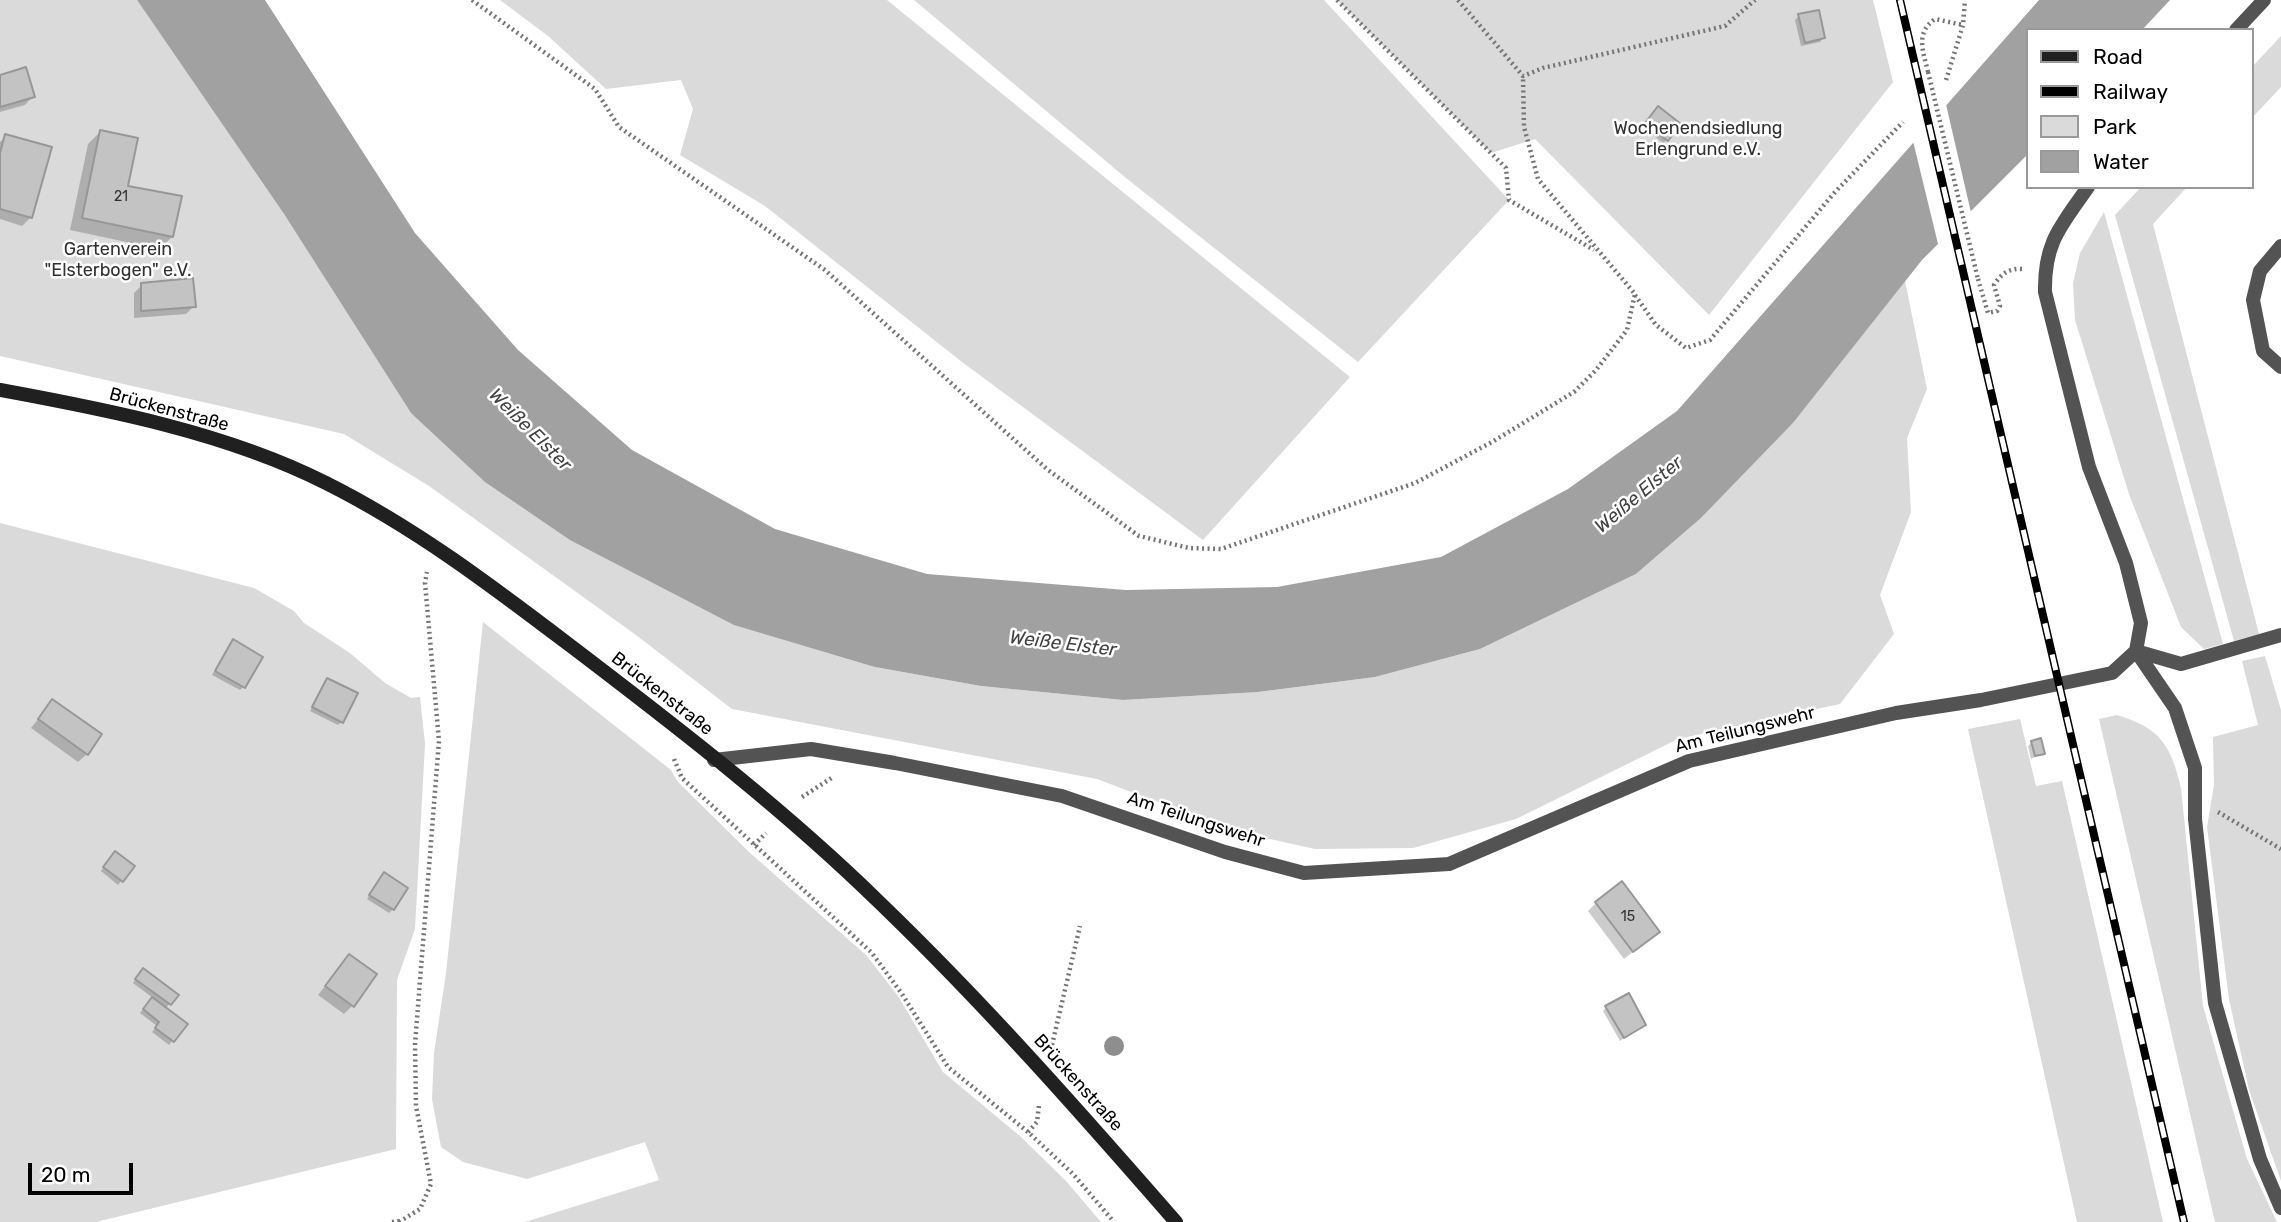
<!DOCTYPE html>
<meta charset="utf-8">
<style>
body{margin:0}
#map{position:relative;width:2281px;height:1222px;overflow:hidden;background:#fff;font-family:Rubik,sans-serif}
canvas{display:block}
.legend{position:absolute;left:2026px;top:28px;width:228px;height:161px;box-sizing:border-box;background:#fff;border:2px solid #999;margin:0;padding:9px 12px;list-style:none;font-size:21px;color:#000}
.legend li{display:flex;align-items:center;gap:14px;height:35px}
.legend b{width:35px;border:2px solid #999}
.scale{position:absolute;left:28px;top:1163px;width:105px;height:32px;box-sizing:border-box;border:4px solid #000;border-top:0;padding-left:9px;font-size:21px;line-height:24px;white-space:nowrap;color:#000;-webkit-text-stroke:5px #fff;paint-order:stroke}
</style>
<div id="map">
<canvas width="2281" height="1222"></canvas>
<ul class="legend">
<li><b style="height:9px;background:#202020"></b>Road</li>
<li><b style="height:9px;background:#000"></b>Railway</li>
<li><b style="height:19px;background:#dadada"></b>Park</li>
<li><b style="height:19px;background:#a1a1a1"></b>Water</li>
</ul>
<div class="scale">20 m</div>
</div>
<script>
const ctx = document.querySelector('canvas').getContext('2d');
ctx.lineJoin = 'round';
function paint(path, color) { ctx.fillStyle = color; ctx.fill(path, 'evenodd'); }
function stroke(path, color, width, dash) { ctx.strokeStyle = color; ctx.lineWidth = width; ctx.lineCap = dash ? 'butt' : 'round'; ctx.setLineDash(dash || []); ctx.stroke(path); }
function write(font, color, halo, rows, align = 'center') {
  ctx.font = font + ' Rubik,sans-serif'; ctx.lineWidth = 5; ctx.setLineDash([]); ctx.textBaseline = 'middle'; ctx.strokeStyle = halo; ctx.fillStyle = color; for (const [text, x, y, turn = 0] of rows) {
    ctx.save(); ctx.translate(x, y); ctx.rotate((+turn || 0) * Math.PI / 180); ctx.textAlign = isNaN(turn) ? turn : align; if (halo) ctx.strokeText(text, 0, 0); ctx.fillText(text, 0, 0); ctx.restore();
  }
}
const green = new Path2D(`
 M 0,0 L 137,0 L 284,214 L 411,413 L 875,667 L 981,686 L 1123,700 L 1258,692 L 1375,677 L 1480,649 L 1636,574 L 1701,518 L 1793,423 L 1905,281 L 1927,389 L 1907,438 L 1911,512 L 1880,595 L 1894,634 L 1840,704 L 1678,739 L 1516,819 L 1413,848 L 1315,849 L 1234,831 L 1097,779 L 732,709 L 636,635 L 429,486 L 344,434 L 0,356 Z
 M 500,0 L 887,0 L 1350,377 L 1203,540 L 962,362 L 765,206 L 680,155 L 693,109 L 681,80 L 606,89 L 548,36 Z
 M 914,0 L 1324,0 L 1509,200 L 1358,362 L 1126,178 Z
 M 1337,0 L 1873,0 L 1893,82 L 1709,315 L 1535,139 L 1491,153 Z
 M 2281,36 L 2281,87 L 2251,119 L 2251,68 Z
 M 2141,187 L 2187,187 L 2153,224 L 2259,634 L 2234,641 L 2115,215 Z
 M 2104,212 L 2223,644 L 2204,649 L 2181,627 L 2129,494 L 2075,320 L 2073,283 L 2080,253 Z
 M 0,523 L 254,588 L 294,611 L 304,623 L 350,653 L 385,683 L 411,698 L 420,697 L 425,744 L 415,929 L 397,980 L 396,1149 L 96,1222 L 0,1222 Z
 M 483,622 L 671,770 L 678,782 L 749,852 L 866,955 L 898,996 L 943,1072 L 1021,1137 L 1066,1181 L 1101,1222 L 525,1222 L 659,1180 L 645,1142 L 527,1179 L 463,1162 L 441,1147 L 432,1099 L 434,1053 L 446,973 Z
 M 2265,656 L 2281,710 L 2281,1181 L 2249,1090 L 2229,999 L 2207,827 L 2214,785 L 2213,737 L 2258,725 L 2242,661 Z
 M 2117,715 C 2161,728 2171,746 2181,788 L 2203,1006 L 2247,1159 L 2277,1222 L 2215,1222 L 2099,719 Z
 M 2020,719 L 2036,786 L 2062,781 L 2163,1222 L 2077,1222 L 1968,729 Z`);
const water = new Path2D(`
 M 137,0 L 265,0 L 415,233 L 518,350 L 632,450 L 775,529 L 927,574 L 1126,590 L 1277,587 L 1441,557 L 1568,489 L 1677,411 L 2039,0 L 2170,0 L 2142,30 L 2027,30 L 2027,155 L 1922,260 L 1793,423 L 1701,518 L 1636,574 L 1480,649 L 1375,677 L 1258,692 L 1123,700 L 981,686 L 875,667 L 734,625 L 570,540 L 485,482 L 411,413 L 284,214 Z`);
const pier = new Path2D(`
 M 1945,100 L 1972,217 L 1939,248 L 1912,137 Z`);
const shadow = new Path2D(`
 M 1799,16 L 1823,38 L 1820,42 L 1801,46 L 1795,20 Z
 M 0,76 L 33,96 L 25,105 L 0,112 Z
 M 1655,112 L 1667,140 L 1663,143 L 1643,127 Z
 M 100,132 L 126,187 L 172,237 L 159,249 L 70,230 L 88,144 Z
 M 6,136 L 31,217 L 22,226 L 0,219 L 0,142 Z
 M 142,285 L 194,306 L 186,314 L 134,318 L 134,293 Z
 M 230,645 L 244,687 L 240,690 L 212,675 Z
 M 327,680 L 342,721 L 338,725 L 310,711 Z
 M 53,701 L 87,754 L 78,762 L 31,728 Z
 M 2032,742 L 2043,753 L 2031,759 L 2028,746 Z
 M 112,857 L 133,866 L 118,885 L 101,871 Z
 M 380,878 L 393,909 L 389,913 L 367,899 Z
 M 1596,903 L 1658,932 L 1624,959 L 1588,911 Z
 M 349,956 L 352,1006 L 344,1014 L 318,995 Z
 M 140,973 L 177,995 L 165,1009 L 185,1024 L 169,1045 L 152,1032 L 157,1026 L 140,1013 L 153,998 L 133,983 Z
 M 1606,1008 L 1644,1025 L 1620,1041 L 1603,1011 Z`);
const building = new Path2D(`
 M 1819,10 L 1825,38 L 1805,43 L 1798,14 Z
 M 26,67 L 35,97 L 0,107 L 0,75 Z
 M 1658,106 L 1681,124 L 1668,141 L 1645,123 Z
 M 100,130 L 138,138 L 128,186 L 182,196 L 173,237 L 82,218 Z
 M 5,134 L 52,147 L 32,218 L 0,209 L 0,153 Z
 M 193,278 L 196,307 L 141,311 L 141,283 Z
 M 233,639 L 263,657 L 245,688 L 215,671 Z
 M 327,678 L 358,693 L 343,723 L 312,707 Z
 M 52,699 L 102,734 L 88,755 L 38,719 Z
 M 2041,738 L 2045,754 L 2035,756 L 2031,741 Z
 M 115,851 L 135,866 L 123,882 L 103,867 Z
 M 384,872 L 408,888 L 394,910 L 369,895 Z
 M 1622,881 L 1660,932 L 1633,952 L 1595,902 Z
 M 349,954 L 377,974 L 354,1007 L 325,986 Z
 M 143,968 L 179,995 L 171,1005 L 135,979 Z
 M 1629,993 L 1646,1025 L 1624,1038 L 1605,1006 Z
 M 152,997 L 188,1024 L 174,1042 L 155,1028 L 159,1022 L 143,1009 Z`);
const path = new Path2D(`
 M 472,0 L 595,89 L 619,127 L 825,270 L 1048,470 L 1139,536 L 1189,548 L 1221,549 L 1415,483 L 1492,442 L 1574,392 L 1596,370 L 1627,330 L 1635,294 L 1538,179 L 1524,127 L 1523,76
 M 1337,0 L 1506,168 L 1509,200 L 1594,250
 M 1458,0 L 1523,76 L 1543,68 L 1725,26 L 1755,0
 M 1928,72 C 1923,51 1915,33 1935,19 L 1963,25
 M 1946,80 L 1963,25 L 1965,0
 M 1978,279 L 1988,313 L 1997,311 L 2000,306 L 1994,285 C 2001,274 2009,268 2022,269
 M 1635,295 L 1656,325 L 1686,348 L 1710,340 L 1835,192 L 1903,122
 M 674,759 L 682,778 L 872,953 L 902,994 L 948,1067 L 1028,1132 L 1073,1174 L 1114,1222
 M 802,797 L 833,777
 M 2218,812 L 2281,849
 M 754,845 L 766,833
 M 1052,1045 L 1080,926
 M 1028,1132 L 1037,1122 L 1039,1105
 M 392,1222 L 399,1221
 M 399,1222 L 420,1209 L 431,1184 L 416,1106 L 415,1044 L 439,741 L 425,583 L 427,572`);
const lane = new Path2D(`
 M 2236,30 L 2264,0
 M 2281,246 L 2260,271 L 2253,300 L 2263,351 L 2281,367
 M 2136,651 L 2175,708 L 2195,768 L 2195,819 L 2215,1003 L 2260,1159 L 2281,1208
 M 2136,651 L 2181,664 L 2281,635
 M 714,760 L 811,749 L 895,763 L 1062,796 L 1225,852 L 1304,873 L 1449,864 L 1689,761 L 1896,713 L 1981,700 L 2112,673 L 2136,651 L 2141,623 L 2126,563 L 2089,467 L 2045,292 C 2044,242 2061,226 2088,187`);
const secondary = new Path2D(`
 M 0,390 C 109,410 227,433 326,483 C 420,530 501,593 584,656 C 685,733 788,813 879,902 C 984,1003 1080,1112 1176,1222`);
const rail = new Path2D(`
 M 1900,0 L 2184,1222`);
const pathBridge = new Path2D(`
 M 1928,72 L 1978,279`);
const trees = [
 [1114,1046]
];
const numberNames = [
 ["21",121,197],
 ["15",1628,917]
];
const parkNames = [
 ["Wochenendsiedlung",1698,129],
 ["Erlengrund e.V.",1698,150],
 ["Gartenverein",118,250],
 ["\"Elsterbogen\" e.V.",118,271]
];
const streetNames = [
 ["Brückenstraße",169,410,15],
 ["Brückenstraße",662,694,38],
 ["Am Teilungswehr",1745,730,-14],
 ["Am Teilungswehr",1196,820,18],
 ["Brückenstraße",1078,1083,48]
];
const waterNames = [
 ["Weiße Elster",530,430,45],
 ["Weiße Elster",1639,495,-40],
 ["Weiße Elster",1063,644,7]
];
paint(green, '#dadada');
paint(water, '#a1a1a1');
paint(pier, '#fff');
paint(shadow, '#0003');
paint(building, '#c3c3c3');
stroke(building, '#979797', 2);
stroke(path, '#757575', 4.5, [2, 3.5]);
stroke(lane, '#535353', 14);
stroke(secondary, '#202020', 14);
stroke(rail, '#000', 8);
stroke(rail, '#fff', 5, [16]);
stroke(pathBridge, '#757575', 4.5, [2, 3.5]);
ctx.fillStyle = '#8e8e8e';
for (const [x, y] of trees) { ctx.beginPath(); ctx.arc(x, y, 10, 0, 2 * Math.PI); ctx.fill(); }
write('14px', '#313131', null, numberNames);
write('18px', '#313131', '#fff', parkNames);
write('18px', '#000', '#fff', streetNames);
write('italic 19px', '#424242', '#fff', waterNames);
</script>
